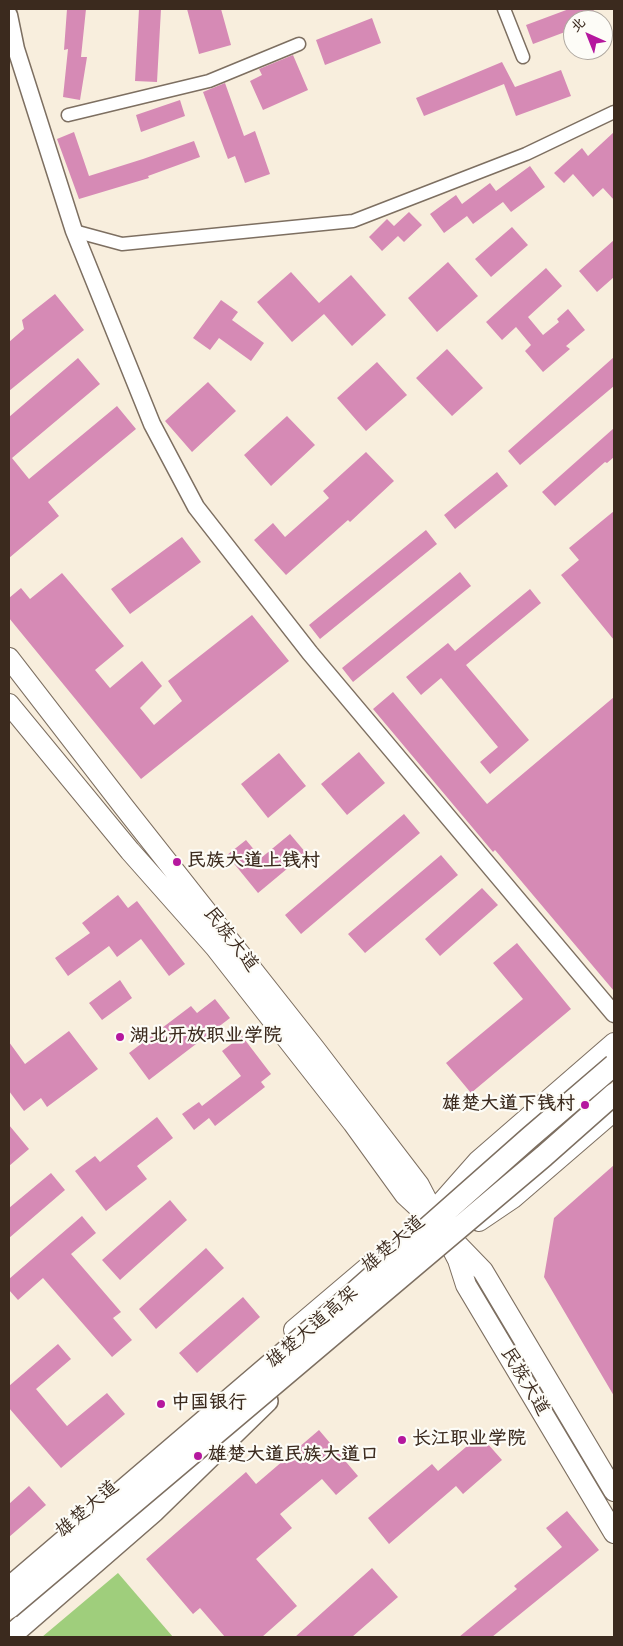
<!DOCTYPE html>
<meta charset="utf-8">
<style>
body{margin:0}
#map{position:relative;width:623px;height:1646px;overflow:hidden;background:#f8eedd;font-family:Mynerve,"LXGW WenKai TC",sans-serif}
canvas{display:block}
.frame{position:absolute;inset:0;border:10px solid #3b2a1e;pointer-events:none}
.north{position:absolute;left:563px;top:10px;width:50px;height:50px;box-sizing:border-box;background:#fdfcf7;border:1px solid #afa8a0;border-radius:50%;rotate:316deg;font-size:14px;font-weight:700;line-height:20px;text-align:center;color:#3b2a1e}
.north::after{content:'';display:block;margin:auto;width:18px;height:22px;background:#b5179e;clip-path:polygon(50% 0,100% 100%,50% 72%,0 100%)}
</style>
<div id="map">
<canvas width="623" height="1646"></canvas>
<div class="frame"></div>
<div class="north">北</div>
</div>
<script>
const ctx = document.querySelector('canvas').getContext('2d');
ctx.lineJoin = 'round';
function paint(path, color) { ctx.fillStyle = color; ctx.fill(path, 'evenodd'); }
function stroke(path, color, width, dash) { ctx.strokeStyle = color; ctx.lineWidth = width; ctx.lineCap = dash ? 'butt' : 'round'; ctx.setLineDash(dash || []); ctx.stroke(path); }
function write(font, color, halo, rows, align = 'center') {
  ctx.font = font + ' Mynerve,"LXGW WenKai TC",sans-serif'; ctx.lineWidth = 4.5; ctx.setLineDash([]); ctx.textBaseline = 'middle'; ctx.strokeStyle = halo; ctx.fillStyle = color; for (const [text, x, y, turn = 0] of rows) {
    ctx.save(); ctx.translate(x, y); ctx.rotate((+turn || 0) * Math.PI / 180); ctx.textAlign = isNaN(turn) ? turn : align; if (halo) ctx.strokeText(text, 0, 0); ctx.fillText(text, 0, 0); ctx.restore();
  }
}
const green = new Path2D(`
 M 118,1573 L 173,1637 L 42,1637 Z`);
const building = new Path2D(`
 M 67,9 L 86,9 L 81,57 L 87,57 L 80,100 L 63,97 L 68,49 L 64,50 Z
 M 139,9 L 161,9 L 157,82 L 135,81 Z
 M 187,9 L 221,9 L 231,45 L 199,54 Z
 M 569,9 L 593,9 L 597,20 L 573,20 L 573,29 L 533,44 L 526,25 Z
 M 372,18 L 381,43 L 325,65 L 316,40 Z
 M 293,55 L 308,90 L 263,110 L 250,81 L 262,75 L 259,69 Z
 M 502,62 L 515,87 L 561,70 L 571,96 L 516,116 L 504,84 L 424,116 L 416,98 Z
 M 225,83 L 244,136 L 255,131 L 270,174 L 245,183 L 235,156 L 228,159 L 203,92 Z
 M 180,100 L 185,116 L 141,132 L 136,115 Z
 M 74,132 L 89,176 L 143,159 L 194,141 L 200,157 L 148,176 L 149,178 L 79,199 L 57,139 Z
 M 614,132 L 614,200 L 603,188 L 593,197 L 573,174 L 564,183 L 554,173 L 582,148 L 588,156 Z
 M 530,166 L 545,187 L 511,212 L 503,202 L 473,224 L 467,216 L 444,233 L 430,214 L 456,195 L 462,204 L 490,183 L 496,191 Z
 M 409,212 L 422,225 L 404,242 L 398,236 L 382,251 L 369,237 L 387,219 L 394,226 Z
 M 512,227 L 528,245 L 491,277 L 475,259 Z
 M 614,240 L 614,277 L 597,292 L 579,271 Z
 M 448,262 L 478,296 L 437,332 L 408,298 Z
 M 546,268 L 562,286 L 528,317 L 543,335 L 559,322 L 557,319 L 568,309 L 585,330 L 566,346 L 570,349 L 543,372 L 525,351 L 531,345 L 516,327 L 502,340 L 486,322 Z
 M 291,272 L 319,303 L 351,275 L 386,315 L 352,346 L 324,314 L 292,342 L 257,302 Z
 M 55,294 L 84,330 L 9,391 L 9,342 L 24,329 L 22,320 Z
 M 221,300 L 238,312 L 232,320 L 264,343 L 251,361 L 219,338 L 210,350 L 193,338 Z
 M 447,349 L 483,388 L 452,416 L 416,378 Z
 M 614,357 L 614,386 L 520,465 L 508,451 Z
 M 78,358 L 100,384 L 12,458 L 29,479 L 117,406 L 136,429 L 48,502 L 59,516 L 9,558 L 9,417 Z
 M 377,362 L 407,395 L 366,431 L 337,398 Z
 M 208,382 L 236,411 L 192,452 L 165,421 Z
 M 287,416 L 315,445 L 271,486 L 244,455 Z
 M 614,428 L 614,457 L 607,463 L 605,462 L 555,506 L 542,492 Z
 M 366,452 L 394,481 L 350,522 L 348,520 L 286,575 L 254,540 L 273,523 L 285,537 L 329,498 L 323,491 Z
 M 497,472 L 508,486 L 455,529 L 444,515 Z
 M 614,511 L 614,640 L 561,575 L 579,560 L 569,548 Z
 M 426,530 L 437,544 L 320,639 L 309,625 Z
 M 182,537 L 201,562 L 130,614 L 111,589 Z
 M 460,572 L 471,586 L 353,682 L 342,668 Z
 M 62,573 L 124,646 L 95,670 L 110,688 L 142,661 L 162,686 L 140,708 L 154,725 L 182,701 L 168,681 L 252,615 L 289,661 L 141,779 L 9,618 L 9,598 L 21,588 L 30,599 Z
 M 530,589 L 541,603 L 466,665 L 529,740 L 490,774 L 480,762 L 498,747 L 441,678 L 421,695 L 406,677 L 448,643 L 455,651 Z
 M 393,692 L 487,804 L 614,697 L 614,991 L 495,850 L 493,852 L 373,709 Z
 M 359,752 L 385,783 L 347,815 L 321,784 Z
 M 279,753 L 306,786 L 268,818 L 241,784 Z
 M 404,814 L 420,833 L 301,934 L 285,915 Z
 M 290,834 L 306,853 L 258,893 L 227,855 L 246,840 L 261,858 Z
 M 441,855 L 458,875 L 365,953 L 348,934 Z
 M 482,888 L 498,905 L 440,956 L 425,939 Z
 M 118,895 L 128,908 L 137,901 L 185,964 L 169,976 L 141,939 L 117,957 L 109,946 L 68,976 L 55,958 L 90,933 L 82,923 Z
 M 517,943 L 571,1009 L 471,1093 L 446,1063 L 523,999 L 493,963 Z
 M 120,980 L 132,998 L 102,1020 L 89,1003 Z
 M 215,999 L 230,1018 L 149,1080 L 129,1053 L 191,1006 L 197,1013 Z
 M 69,1031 L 98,1069 L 47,1107 L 41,1098 L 24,1111 L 9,1091 L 9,1042 L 25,1064 Z
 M 242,1036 L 271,1074 L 261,1082 L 265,1087 L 215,1126 L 209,1118 L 194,1130 L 182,1114 L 199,1102 L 202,1106 L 241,1076 L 222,1051 Z
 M 157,1117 L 173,1138 L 137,1166 L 147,1179 L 106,1211 L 75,1171 L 95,1156 L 100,1162 Z
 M 9,1125 L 29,1149 L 9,1166 Z
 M 614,1165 L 614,1396 L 544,1277 L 554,1218 Z
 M 51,1173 L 65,1190 L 9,1238 L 9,1208 Z
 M 170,1200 L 187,1220 L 120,1280 L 102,1260 Z
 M 82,1216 L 96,1233 L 71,1254 L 121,1312 L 113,1318 L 132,1340 L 112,1357 L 43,1278 L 18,1300 L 9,1290 L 9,1279 Z
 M 206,1248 L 224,1268 L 156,1329 L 139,1309 Z
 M 243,1297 L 260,1317 L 197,1373 L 179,1353 Z
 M 58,1344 L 71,1359 L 36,1389 L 67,1426 L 107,1393 L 125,1414 L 61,1468 L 9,1408 L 9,1386 Z
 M 319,1430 L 358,1476 L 336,1495 L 322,1479 L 280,1514 L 292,1528 L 256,1559 L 297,1606 L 262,1637 L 225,1637 L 200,1608 L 193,1614 L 146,1559 L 246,1472 L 256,1484 Z
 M 480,1435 L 502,1460 L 463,1494 L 456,1486 L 389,1544 L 368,1518 L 432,1464 L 438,1471 Z
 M 29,1486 L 46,1505 L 9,1537 L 9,1504 Z
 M 567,1511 L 599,1550 L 492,1637 L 459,1637 L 517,1589 L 514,1586 L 562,1547 L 546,1528 Z
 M 372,1568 L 398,1597 L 352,1637 L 295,1637 Z`);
const minor = new Path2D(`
 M 504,9 L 523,57
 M 68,115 L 209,81 L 299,44
 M 74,231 L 122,244 L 353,221 L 526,154 L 614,112`);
const tertiary = new Path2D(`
 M 9,15 L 16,49 L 74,231 L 152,424 L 196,507 L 310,653 L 614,1014`);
const primary = new Path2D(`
 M 9,658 L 124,807 L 315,1049 L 419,1185 L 458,1260 L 466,1285 L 614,1533
 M 9,704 L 130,851 L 215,947 L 353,1123 L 405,1195 L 432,1220
 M 423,1219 L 433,1212 L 478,1161 L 614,1043
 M 479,1221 L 513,1198 L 614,1111
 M 453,1240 L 483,1271 L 614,1491
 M 294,1330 L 373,1263`);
const trunk = new Path2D(`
 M 9,1637 L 154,1511 L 267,1401`);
const trunkBridge = new Path2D(`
 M 9,1588 L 347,1299 L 529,1138 L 614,1065
 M 9,1608 L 544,1156 L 614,1094`);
const markers = [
 [177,862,5,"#b5179e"],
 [120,1037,5,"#b5179e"],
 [585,1105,5,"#b5179e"],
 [161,1404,5,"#b5179e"],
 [402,1440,5,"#b5179e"],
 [198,1456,5,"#b5179e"]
];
const poiNames = [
 ["民族大道上钱村",187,862],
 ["湖北开放职业学院",130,1037],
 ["雄楚大道下钱村",575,1105,"right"],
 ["中国银行",171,1404],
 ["长江职业学院",412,1440],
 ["雄楚大道民族大道口",208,1456]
];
const streetNames = [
 ["民族大道",230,940,52],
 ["雄楚大道",394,1245,-41],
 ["雄楚大道高架",313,1328,-41],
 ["民族大道",524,1382,59],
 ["雄楚大道",88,1510,-41]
];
paint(green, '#9fce7c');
paint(building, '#d68ab5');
stroke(minor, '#7d6f61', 15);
stroke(tertiary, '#7d6f61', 19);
stroke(primary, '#7d6f61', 22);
stroke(trunk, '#7d6f61', 24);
stroke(minor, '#fff', 12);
stroke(tertiary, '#fff', 16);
stroke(primary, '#fff', 20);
stroke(trunk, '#fff', 21);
stroke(trunkBridge, '#7d6f61', 24, []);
stroke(trunkBridge, '#fff', 21);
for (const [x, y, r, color] of markers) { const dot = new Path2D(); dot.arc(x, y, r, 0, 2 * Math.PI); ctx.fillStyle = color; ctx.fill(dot); stroke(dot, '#fdfcf7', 2); }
write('bold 19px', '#3b2a1e', '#fdfcf7', poiNames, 'left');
write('19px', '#3b2a1e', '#fdfcf7', streetNames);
</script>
